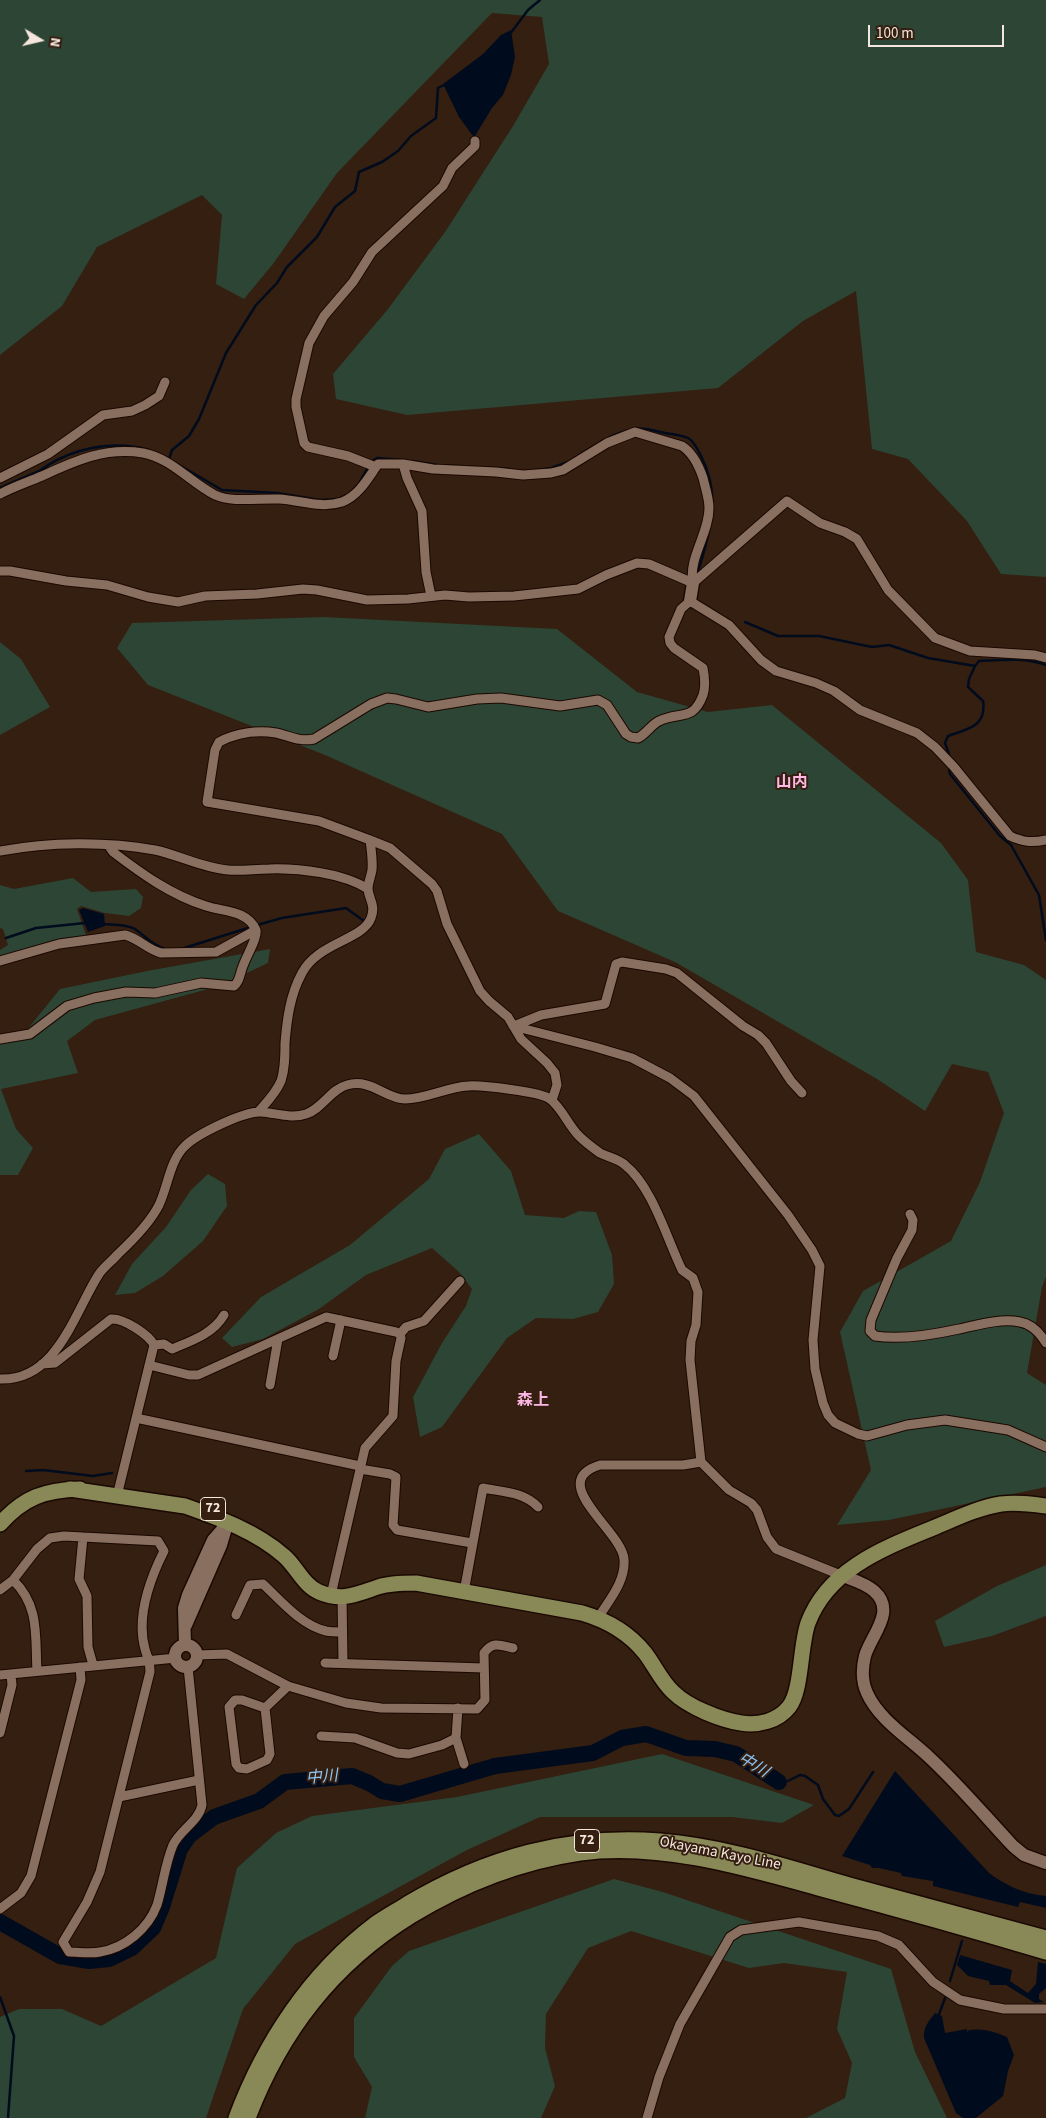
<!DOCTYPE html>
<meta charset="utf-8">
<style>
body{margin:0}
#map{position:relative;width:1046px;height:2118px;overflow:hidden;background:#341f11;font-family:"Source Sans 3",sans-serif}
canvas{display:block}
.north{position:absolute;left:15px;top:15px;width:50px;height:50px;-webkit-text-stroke:4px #341f11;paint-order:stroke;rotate:99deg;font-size:14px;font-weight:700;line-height:20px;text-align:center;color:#f6e7de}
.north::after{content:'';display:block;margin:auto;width:18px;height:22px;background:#f6e7de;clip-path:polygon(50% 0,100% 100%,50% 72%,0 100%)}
.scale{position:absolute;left:868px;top:25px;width:136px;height:22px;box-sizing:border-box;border:2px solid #f6e7de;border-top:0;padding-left:6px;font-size:15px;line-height:18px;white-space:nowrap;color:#f6e7de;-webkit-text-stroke:4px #341f11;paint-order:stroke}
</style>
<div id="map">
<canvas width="1046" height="2118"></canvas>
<div class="north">N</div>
<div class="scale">100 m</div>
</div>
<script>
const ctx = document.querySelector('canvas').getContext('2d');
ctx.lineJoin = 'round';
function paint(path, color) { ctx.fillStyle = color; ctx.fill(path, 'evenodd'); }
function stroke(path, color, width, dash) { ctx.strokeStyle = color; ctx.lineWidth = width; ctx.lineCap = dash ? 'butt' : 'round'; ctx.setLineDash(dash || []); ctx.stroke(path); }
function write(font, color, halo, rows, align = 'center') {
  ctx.font = font + ' "Source Sans 3","Noto Sans JP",sans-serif'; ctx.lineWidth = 4; ctx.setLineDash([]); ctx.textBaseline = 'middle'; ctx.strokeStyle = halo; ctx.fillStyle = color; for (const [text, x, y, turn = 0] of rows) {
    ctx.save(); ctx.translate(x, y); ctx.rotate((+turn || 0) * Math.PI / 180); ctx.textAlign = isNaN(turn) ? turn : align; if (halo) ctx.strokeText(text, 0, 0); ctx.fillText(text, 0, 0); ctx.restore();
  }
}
const green = new Path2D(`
 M 0,0 L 1046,0 L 1046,577 L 1001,574 L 967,521 L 908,459 L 872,449 L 856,291 L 803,321 L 718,388 L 407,415 L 336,399 L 333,374 L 388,309 L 445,232 L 513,126 L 549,64 L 542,17 L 492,13 L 337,173 L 273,264 L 244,299 L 216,284 L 222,215 L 202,195 L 97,247 L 62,306 L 0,355 Z
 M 324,617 L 557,629 L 637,692 L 708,712 L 772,705 L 941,843 L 968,880 L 976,952 L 1024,965 L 1046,980 L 1046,1277 L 1042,1287 L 1027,1373 L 1046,1385 L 1046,1487 L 889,1520 L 837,1525 L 871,1470 L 840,1332 L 863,1291 L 951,1241 L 980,1182 L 1004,1113 L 988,1072 L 952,1064 L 925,1111 L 877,1079 L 675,962 L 558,911 L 502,834 L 325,755 L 148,685 L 117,648 L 132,623 Z
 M 0,642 L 21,659 L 50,707 L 0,735 Z
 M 73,878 L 91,892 L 136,889 L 143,897 L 141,908 L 129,916 L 105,913 L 81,906 L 77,909 L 86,935 L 61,940 L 0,960 L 0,950 L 8,945 L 3,929 L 0,928 L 0,885 L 14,889 Z
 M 270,949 L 268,963 L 219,986 L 95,1020 L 67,1041 L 78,1073 L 1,1089 L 16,1129 L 33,1148 L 18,1175 L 0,1175 L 0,1043 L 22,1036 L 60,989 L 147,971 Z
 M 479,1134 L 511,1171 L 525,1215 L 564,1218 L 579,1211 L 596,1212 L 612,1255 L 614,1284 L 598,1312 L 573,1319 L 536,1318 L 507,1338 L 442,1427 L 420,1437 L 413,1397 L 442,1343 L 466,1306 L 472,1289 L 459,1272 L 432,1248 L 366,1275 L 319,1309 L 263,1339 L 232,1347 L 222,1338 L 261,1297 L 350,1245 L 429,1179 L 445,1149 Z
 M 208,1174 L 225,1184 L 227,1206 L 203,1241 L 163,1276 L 135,1293 L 115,1295 L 132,1264 L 166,1227 L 191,1190 Z
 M 1046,1565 L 1046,1616 L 992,1636 L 944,1647 L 935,1621 L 997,1586 Z
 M 662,1754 L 814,1805 L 782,1823 L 732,1817 L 540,1817 L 467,1850 L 295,1944 L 243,2009 L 206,2118 L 0,2118 L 0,2017 L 19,2009 L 62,2009 L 101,2026 L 216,1958 L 237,1868 L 276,1833 L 312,1816 L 457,1797 Z
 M 614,1879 L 663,1892 L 891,1969 L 915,2052 L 947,2118 L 806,2118 L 845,2098 L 852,2063 L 837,2029 L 847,1972 L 784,1963 L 749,1968 L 631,1931 L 588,1948 L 546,2014 L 545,2048 L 555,2086 L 541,2118 L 365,2118 L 372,2087 L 354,2057 L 354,2018 L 392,1966 L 409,1951 Z`);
const water = new Path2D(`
 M 511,30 L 515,57 L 511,75 L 503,95 L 492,108 L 475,136 L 473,136 L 459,117 L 443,84 L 483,54 L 501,35 Z
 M 83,908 L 104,914 L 105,926 L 88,932 L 79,910 Z
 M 895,1771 L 989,1873 C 1007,1886 1024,1894 1046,1896 L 1046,1908 L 1020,1902 L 1018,1907 L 933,1886 L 933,1881 L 902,1876 L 901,1873 L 879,1868 L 872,1868 L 870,1865 L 842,1856 Z
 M 960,1955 L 1012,1970 L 1010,1981 L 1028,1993 L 1036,1984 L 1038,1962 L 1046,1964 L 1046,1988 L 1039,1994 L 1039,1999 L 1044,2002 L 1035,2003 L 1006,1985 L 990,1985 L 989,1981 L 968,1976 L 957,1965 Z
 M 935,2013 L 942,2016 L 945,2033 L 967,2029 L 967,2032 L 969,2030 C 983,2028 995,2032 1007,2037 L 1014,2055 L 1008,2071 L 1003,2096 L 976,2118 L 963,2118 L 956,2113 L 924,2038 C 923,2027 929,2021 935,2013 Z`);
const stream = new Path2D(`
 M 510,34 L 528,10 L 540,0
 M 610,437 C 633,426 640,427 665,433 C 672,434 682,435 688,438 C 694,441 698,450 701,456 C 722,497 710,531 698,572
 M 579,455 L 602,441
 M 169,459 L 172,450 L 189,436 L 199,419 L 226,353 L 256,305 L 277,283 L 287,267 L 317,237 L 335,207 L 355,191 L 359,172 L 382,162 L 398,151 L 411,136 L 436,118 L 438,88 L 446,84
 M 413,461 L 437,465 L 510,469
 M 174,462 L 222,490 L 277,493 L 320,500 L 338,499 L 350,493 L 358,485 L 371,462 L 377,458 L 403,460
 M 538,470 L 551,468 L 568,462
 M 0,488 C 13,482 26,477 39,471 C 46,467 52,462 59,459 C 86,446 120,441 149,450
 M 745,622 L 778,636 L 819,636 L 872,647 L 889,645 L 928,658 L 975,666 L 979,661 C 1002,660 1024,657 1046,665
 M 949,754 L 945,743 L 948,736 C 967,729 987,727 983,701 L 968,687 L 969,679 L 975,666
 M 949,770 L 950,774 L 1000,836 L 1011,845 L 1039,895 L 1046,940
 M 103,924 C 113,925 126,924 135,929 C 146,937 152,945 165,949
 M 257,925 L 282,918 L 346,908 L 364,921
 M 6,938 L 36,928 L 85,923
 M 181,949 L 251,927
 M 26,1471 L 43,1470 L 93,1476 L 112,1473
 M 788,1781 L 800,1775 L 805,1776 L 818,1785 L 823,1799 L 835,1815 L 839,1816 L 849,1809 L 873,1772
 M 950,1981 L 962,1941
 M 0,1997 L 14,2036 L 8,2118
 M 938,2017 L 945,1998`);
const river = new Path2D(`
 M 0,1922 L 60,1956 L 89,1961 L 109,1959 L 132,1948 L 153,1928 L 162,1907 L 180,1849 L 189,1836 L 214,1817 L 259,1801 L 285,1782 L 352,1776 L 369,1783 L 382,1791 L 400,1794 L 495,1766 L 593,1753 L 622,1738 L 646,1734 L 686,1748 L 715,1749 L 736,1754 L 779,1782`);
const street = new Path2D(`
 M 475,141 L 475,146 L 452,168 L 443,186 L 372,252 L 353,282 L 324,316 L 309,343 L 296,399 L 296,407 L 304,443 L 308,447 L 348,456 L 376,467 L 378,464 L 403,464 L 433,469 L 496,472 L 523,475 L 551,473 L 563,470 L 607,443 L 635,432 L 682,446 C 693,453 699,466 703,478 C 705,487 709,498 709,508 C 709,534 688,558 693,583
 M 403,464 L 407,478 L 422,511 L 426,572 L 431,596
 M 0,478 L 48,454 L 103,415 L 132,411 L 145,405 L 159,396 L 165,382
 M 0,494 C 13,487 28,482 42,476 C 75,461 104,447 143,453 C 171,458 191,483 215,495 C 232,503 260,498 279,499 C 300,500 321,509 342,502 C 358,496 367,480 376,467
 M 0,571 L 10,571 L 66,581 L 107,585 L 148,597 L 178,602 L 205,596 L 257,594 L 303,589 L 317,590 L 367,600 L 408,599 L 445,595 L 469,597 L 514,596 L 578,589 L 606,575 L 637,563 L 649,564 L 693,583
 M 693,583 L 787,501 L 820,523 L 845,532 L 857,539 L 888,590 L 935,638 L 970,651 L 1035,655 L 1046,658
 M 0,851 C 49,842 105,841 155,850 C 179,855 202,868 228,870 C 242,871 255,869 269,869 C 299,868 343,873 368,889
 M 0,961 L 59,944 L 125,935 C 138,938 148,950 161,953 L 216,952 L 256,930 C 247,910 224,912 206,906 C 171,895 142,874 113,852 L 108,845
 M 513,1026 L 595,1047 L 632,1058 L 670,1078 L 694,1096 L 788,1215 L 812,1250 L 820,1266 L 813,1340 L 815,1369 L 823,1403 L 828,1415 L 835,1423 L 858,1434 L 867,1436 L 907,1425 L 945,1420 L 1008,1430 L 1046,1447
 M 514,1026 L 541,1015 L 605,1004 L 616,964 L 622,962 L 666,969 L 677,973 L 743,1026 L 758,1035 L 766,1043 L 791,1081 L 802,1093
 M 0,1039 L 30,1034 L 67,1006 L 94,998 L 126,992 L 155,993 L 201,983 L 234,986 C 239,982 239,978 241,972 C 244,959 258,939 256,930
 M 552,1100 L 557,1085 L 555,1073 L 547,1063 L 521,1039 L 508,1017 L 489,1001 L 480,991 L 447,924 L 437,891 L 432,884 L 390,848 L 370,840 L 319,821 L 207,802 L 215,750 L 219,742 C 236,733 257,730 276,733 C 290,736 299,742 314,739 L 371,704 L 387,698 L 396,699 L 428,707 L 477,699 L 501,698 L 560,706 L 598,700 L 607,705 L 626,734 L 631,737 L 638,738 C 646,734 651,725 659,721 C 680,711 693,722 703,695 C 706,686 705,678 703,668 L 674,648 L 670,643 L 669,637 L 681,609 L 690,601 L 729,625 L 761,660 L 776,671 L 816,683 L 834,691 L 860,710 L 917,733 L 935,747 L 954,767 L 1010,836 C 1023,842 1032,843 1046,840
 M 259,1111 C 267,1102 276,1093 281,1081 C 285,1069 285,1056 285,1043 C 287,1019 290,995 302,973 C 317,943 363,940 371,918 C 376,905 369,900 368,889 C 368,883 371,876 372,870 C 373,860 371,849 370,840
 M 910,1214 L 913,1220 L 912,1230 L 897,1258 L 871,1320 L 870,1331 L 875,1336 C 902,1340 932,1335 959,1329 C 978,1325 1000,1318 1020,1322 C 1032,1324 1040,1333 1046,1343
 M 400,1334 L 406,1327 L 424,1321 L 460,1281
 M 154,1345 L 164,1344 L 172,1349 C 191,1341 213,1334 224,1315
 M 333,1356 L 341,1320
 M 42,1364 L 55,1363 L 111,1319 C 124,1318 149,1335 154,1345 L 117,1496
 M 149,1365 L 189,1375 L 198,1375 L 326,1317 L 396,1332 L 400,1334 L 401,1338 L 396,1361 L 393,1416 L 365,1448 L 331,1595
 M 0,1379 C 57,1381 74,1313 99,1274 C 104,1267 112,1261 118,1254 C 133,1240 150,1223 159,1205 C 168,1186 170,1160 185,1146 C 197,1134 244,1111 261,1112 C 276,1113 291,1119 306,1114 C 322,1109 331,1089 347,1085 C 371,1078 386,1099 405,1099 C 426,1099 447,1087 468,1086 C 481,1085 542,1092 550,1099 C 562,1108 568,1125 579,1136 C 585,1142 593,1148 600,1153 C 608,1157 619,1159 625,1165 C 652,1186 667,1239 682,1270 L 693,1278 L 698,1292 L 696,1325 L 691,1341 L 690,1360 L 701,1462 L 729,1490 L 751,1503 L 757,1510 L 767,1537 L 776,1549 L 843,1576
 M 270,1385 L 278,1339
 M 136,1418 L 360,1466
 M 360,1469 L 390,1474 L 396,1477 L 393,1525 L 397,1530 L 472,1543
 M 83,1537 L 79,1579 L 87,1596 L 88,1647 L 93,1665
 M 13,1580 C 40,1606 35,1636 37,1671
 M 0,1590 L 13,1580 L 37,1549 L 50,1538 L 64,1536 L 158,1541 L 164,1551 C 150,1579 136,1617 145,1649 C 148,1660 150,1659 150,1672 L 100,1872 L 87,1902 L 63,1942 L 69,1952 C 79,1952 90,1954 100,1952 C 125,1948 148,1929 157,1905 C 163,1885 165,1864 173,1845 C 180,1830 199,1821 202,1805 L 188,1667
 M 464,1592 L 483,1488 C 503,1492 524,1492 538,1507
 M 342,1596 L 343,1662
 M 236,1615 L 250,1585 L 263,1584 C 281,1601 301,1625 326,1631 C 331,1632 337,1632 342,1632
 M 598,1618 C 609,1600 626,1581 624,1559 C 622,1531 545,1482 600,1465 L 683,1465 L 701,1462
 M 197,1655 L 227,1654 L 288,1686 L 346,1703 L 381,1708 L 477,1709 L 485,1700 L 484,1653 C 493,1641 500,1645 513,1648
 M 325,1663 L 484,1668
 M 0,1675 L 176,1658
 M 265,1708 L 242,1700 L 235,1700 L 229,1707 L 236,1764 L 239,1768 L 247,1769 L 267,1760 L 270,1754 L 265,1708 L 288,1686
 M 458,1708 L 456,1738 L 464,1764
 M 0,1733 L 12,1685 L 11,1674
 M 321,1736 L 355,1738 L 397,1753 L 409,1754 L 442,1745 L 456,1738
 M 119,1797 L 199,1780
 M 0,1909 L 21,1893 L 31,1876 L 81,1680 L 80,1667
 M 647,2118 L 659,2077 L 680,2024 L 730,1937 L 741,1930 L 799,1922 L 878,1936 L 899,1945 L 933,1982 L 960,2000 L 1004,2009 L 1046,2009`);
const secondary = new Path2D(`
 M 690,601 L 693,583
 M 843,1576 C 853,1580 865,1583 874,1591 C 897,1611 871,1635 865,1656 C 862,1668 862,1682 867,1693 C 879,1720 909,1738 930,1758 C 959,1785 986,1817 1013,1846 L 1024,1855 L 1046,1863
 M 186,1625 L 221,1545 L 226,1528
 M 185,1645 L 184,1608 L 188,1595 L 213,1540 L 228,1523
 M175 1656a11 11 0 1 1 22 0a11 11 0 1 1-22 0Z`);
const primary = new Path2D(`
 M 70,1489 L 185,1506 C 219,1518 257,1532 284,1556 C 296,1566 304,1586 319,1592 C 342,1602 357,1594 378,1587 C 390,1583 404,1583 416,1583 L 582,1613 C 606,1620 629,1633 645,1653 C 655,1666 661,1681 673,1692 C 688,1707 721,1720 741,1723 C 758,1726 778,1721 789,1707 C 802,1691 800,1645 808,1623 C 828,1569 884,1548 933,1528 C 955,1519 977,1508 1001,1504 C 1016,1502 1031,1504 1046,1506
 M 0,1524 C 24,1497 45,1490 80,1489
 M 236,2118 C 264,2043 310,1973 375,1924 C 385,1917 396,1911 407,1904 C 486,1857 568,1834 660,1841 C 724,1846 787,1867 849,1885 C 915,1903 980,1920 1046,1938
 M 248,2118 C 281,2032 332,1965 411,1916 C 463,1884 519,1862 580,1853 C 659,1842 747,1868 822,1889 C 897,1909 972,1930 1046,1952`);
const shields = [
 [213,1509,25],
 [587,1841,25]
];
const shieldNames = [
 ["72",213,1509],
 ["72",587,1841]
];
const streetNames = [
 ["Okayama Kayo Line",720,1854,11]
];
const neighbourhoodNames = [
 ["山内",792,783],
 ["森上",533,1401]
];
const waterNames = [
 ["中川",753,1766,31],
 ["中川",322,1778,-5]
];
paint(green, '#2d4534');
paint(water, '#000c1d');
stroke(stream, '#000c1d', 2.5);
stroke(river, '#000c1d', 16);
stroke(street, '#1b0800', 11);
stroke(secondary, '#1b0800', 15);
stroke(primary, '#1b0800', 18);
stroke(street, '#896f5f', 9);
stroke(secondary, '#896f5f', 12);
stroke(primary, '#898958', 15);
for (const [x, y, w] of shields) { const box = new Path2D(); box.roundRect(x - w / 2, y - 11.5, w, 23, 4); ctx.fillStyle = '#341f11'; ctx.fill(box); stroke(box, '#f6e7de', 1); }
write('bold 14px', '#f6e7de', null, shieldNames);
write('15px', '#f6e7de', '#341f11', streetNames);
write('bold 16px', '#fdb7e5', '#341f11', neighbourhoodNames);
write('italic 16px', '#8dc6f5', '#341f11', waterNames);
</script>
